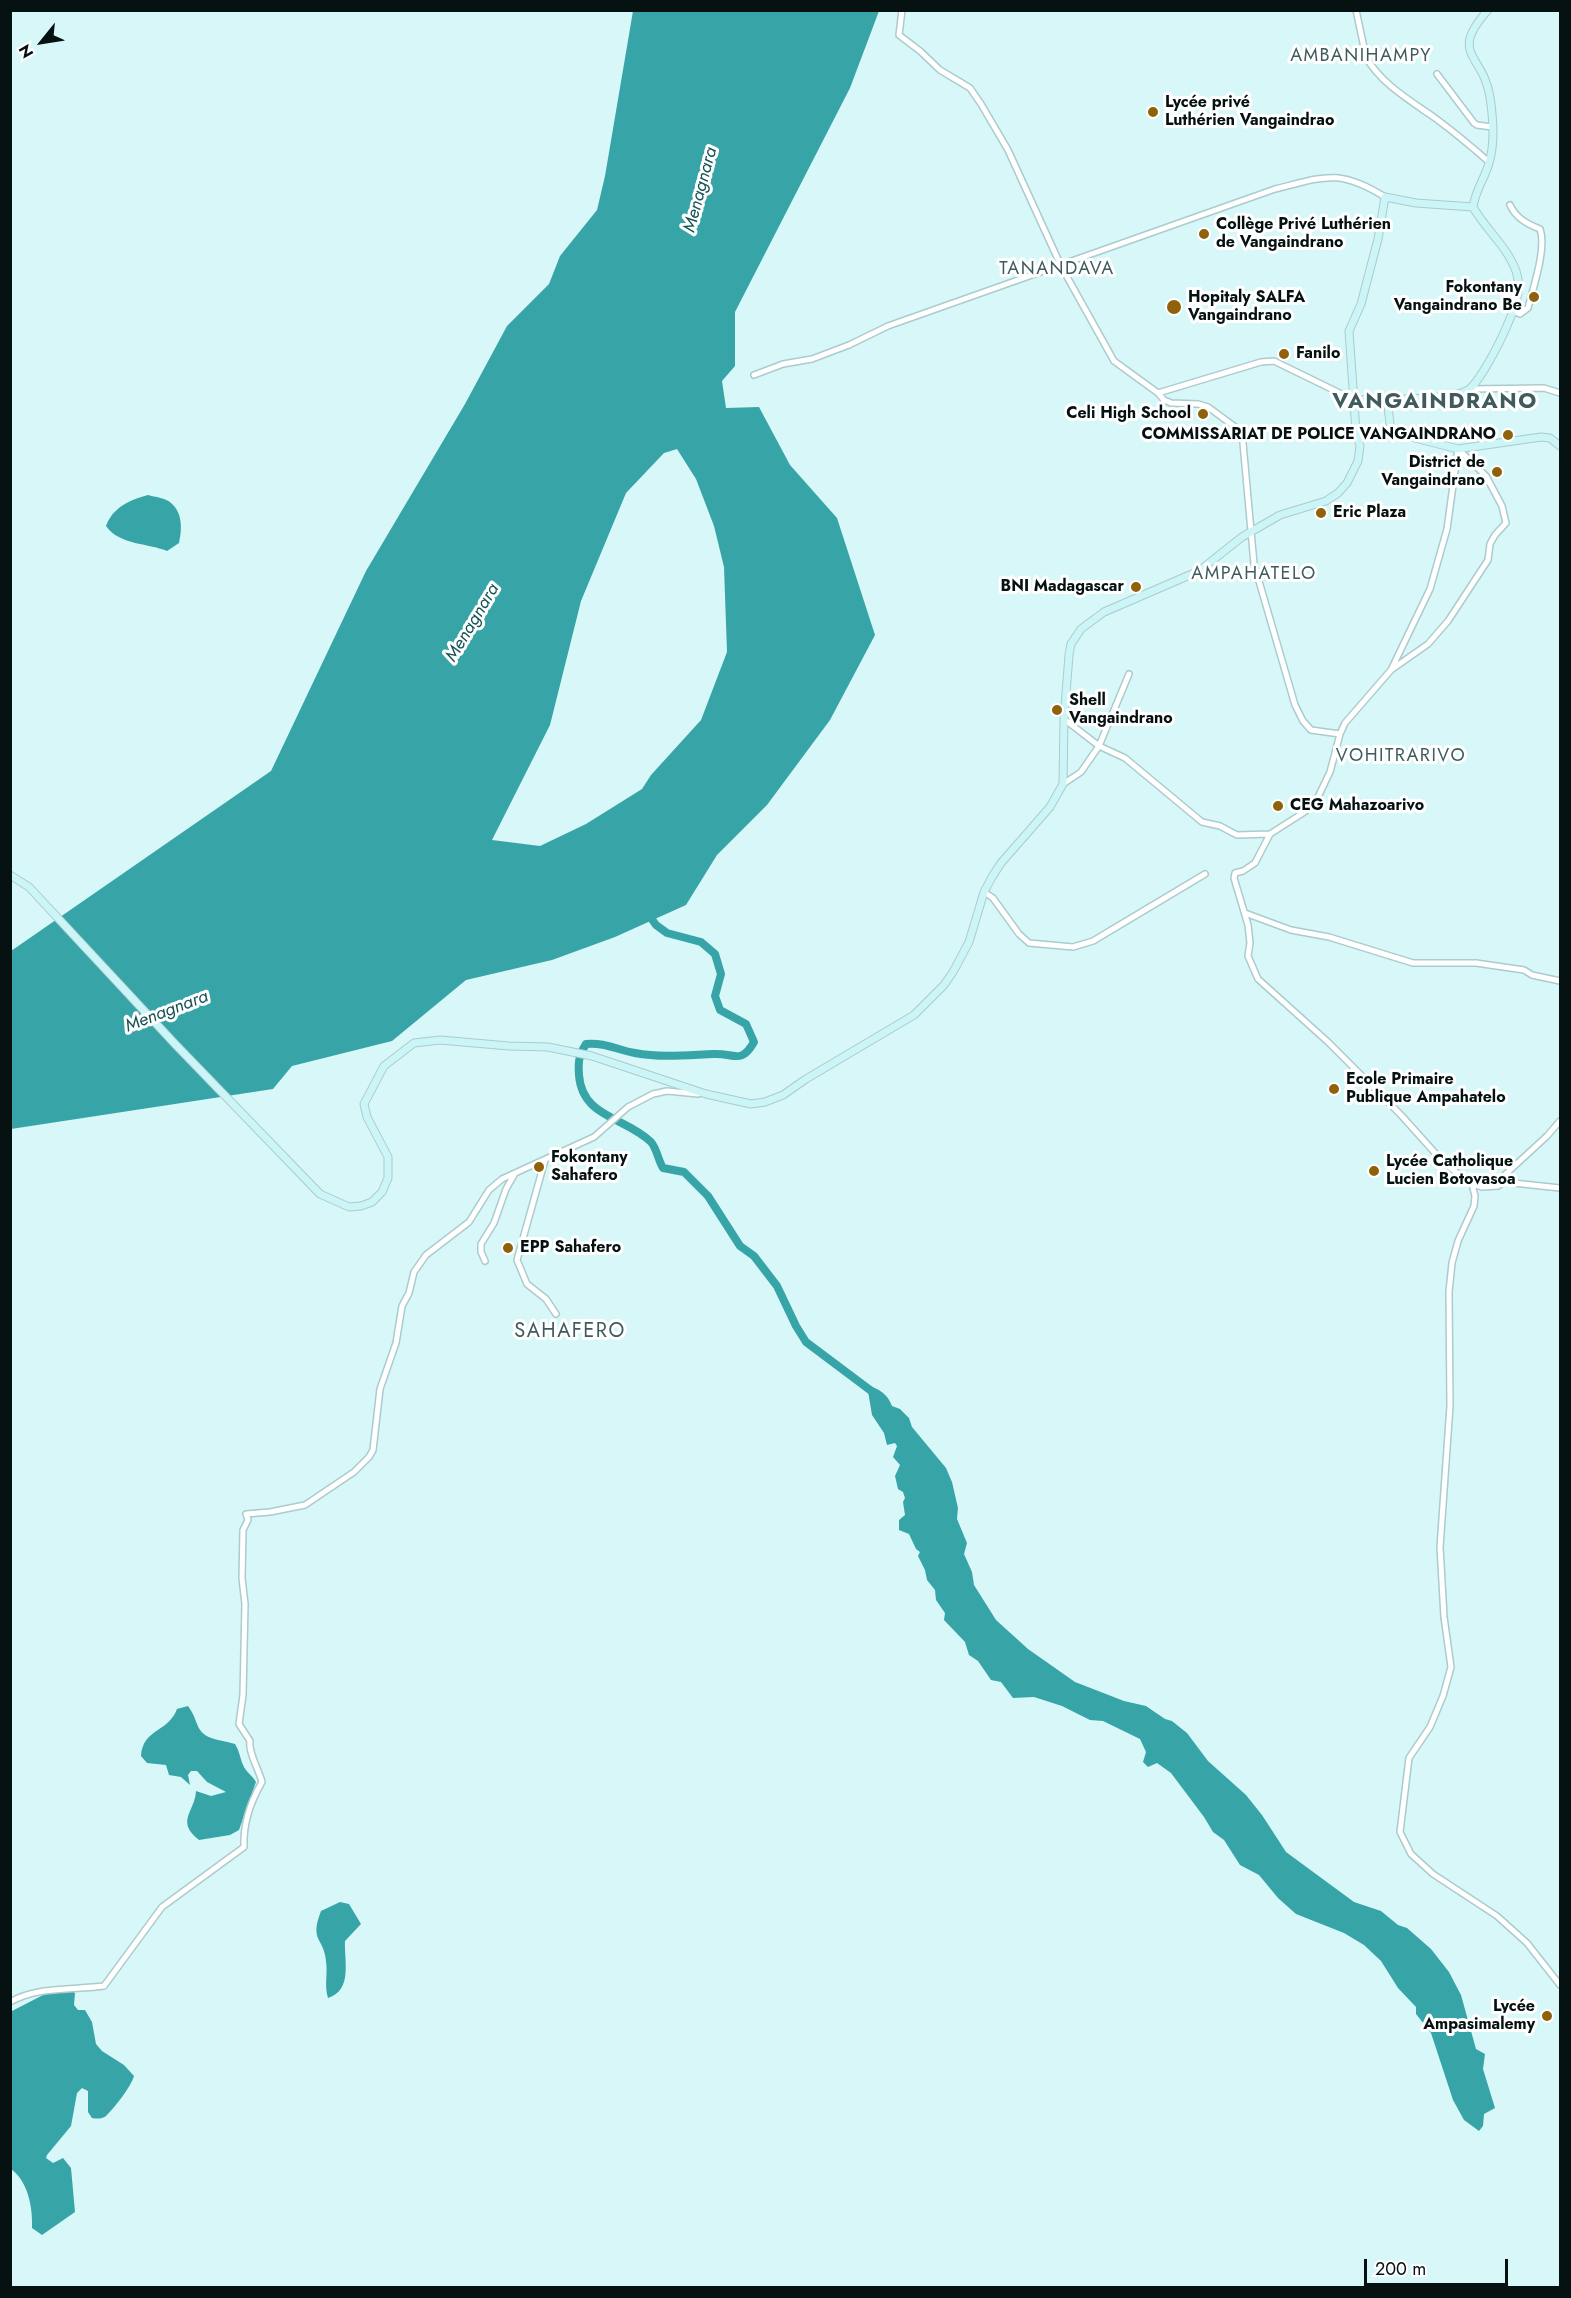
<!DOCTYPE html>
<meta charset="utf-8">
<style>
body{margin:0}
#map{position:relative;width:1571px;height:2298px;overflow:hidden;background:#d7f7f8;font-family:Jost,sans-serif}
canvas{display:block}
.frame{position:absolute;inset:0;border:12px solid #061111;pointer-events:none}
.north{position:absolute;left:12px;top:12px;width:60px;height:60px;-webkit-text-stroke:4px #fff;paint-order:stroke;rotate:240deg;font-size:16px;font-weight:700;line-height:24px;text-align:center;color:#061111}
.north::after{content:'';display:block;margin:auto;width:21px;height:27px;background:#061111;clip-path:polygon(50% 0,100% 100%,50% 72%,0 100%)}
.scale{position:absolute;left:1364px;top:2259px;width:144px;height:27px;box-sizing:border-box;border:3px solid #061111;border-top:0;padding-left:8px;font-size:18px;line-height:21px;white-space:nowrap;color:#061111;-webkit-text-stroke:4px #fff;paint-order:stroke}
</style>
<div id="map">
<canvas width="1571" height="2298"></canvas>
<div class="frame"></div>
<div class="north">N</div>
<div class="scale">200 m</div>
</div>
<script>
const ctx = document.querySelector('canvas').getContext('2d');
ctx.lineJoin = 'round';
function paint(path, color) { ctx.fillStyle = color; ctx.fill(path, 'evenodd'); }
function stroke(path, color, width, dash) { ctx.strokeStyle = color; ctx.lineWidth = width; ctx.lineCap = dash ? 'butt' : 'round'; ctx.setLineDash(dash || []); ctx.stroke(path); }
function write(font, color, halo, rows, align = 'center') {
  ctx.font = font + ' Jost,sans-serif'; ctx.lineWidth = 6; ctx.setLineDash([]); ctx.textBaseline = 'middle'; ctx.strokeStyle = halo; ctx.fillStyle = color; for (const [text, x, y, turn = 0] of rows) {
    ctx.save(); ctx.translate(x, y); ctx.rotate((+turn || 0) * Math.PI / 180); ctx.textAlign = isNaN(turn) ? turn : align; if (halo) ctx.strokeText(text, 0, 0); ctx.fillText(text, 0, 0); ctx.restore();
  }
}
const water = new Path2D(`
 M 633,11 L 879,11 L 850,88 L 735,312 L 735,366 L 722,381 L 726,408 L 759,407 L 790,465 L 837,518 L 875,635 L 830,720 L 767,805 L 717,855 L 686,905 L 615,937 L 552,960 L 466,980 L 392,1041 L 292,1066 L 273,1089 L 11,1129 L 11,951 L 271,771 L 366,571 L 465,404 L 507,326 L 549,284 L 560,256 L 597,210 L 605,176 ZM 677,449 L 696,479 L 714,526 L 724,567 L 727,652 L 701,720 L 651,775 L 642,789 L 586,824 L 540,846 L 492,840 L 550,725 L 581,601 L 626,493 L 664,453 Z
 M 148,495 C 155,497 166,498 171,503 C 183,513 182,530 179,543 L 167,551 C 148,543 119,545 106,526 C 113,507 130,500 148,495 Z
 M 867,1385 C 879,1389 887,1393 892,1406 L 900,1409 L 909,1418 L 912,1427 L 946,1468 L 952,1482 L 958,1508 L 957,1519 L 967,1543 L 964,1554 L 972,1572 L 974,1585 L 996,1620 L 1028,1649 L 1075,1682 L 1124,1701 L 1146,1706 L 1165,1719 L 1172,1721 L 1187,1733 L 1208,1761 L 1246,1795 L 1262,1815 L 1286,1852 L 1354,1902 L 1381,1911 L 1398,1925 L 1407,1928 L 1431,1949 L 1449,1972 L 1461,1995 L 1476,2049 L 1485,2054 L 1483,2069 L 1495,2108 L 1484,2114 L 1483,2126 L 1479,2131 L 1464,2120 L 1453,2100 L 1431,2033 L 1416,2014 L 1416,2007 L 1398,1988 L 1381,1961 L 1364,1945 L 1344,1933 L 1296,1914 L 1278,1898 L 1259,1875 L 1240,1865 L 1224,1840 L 1213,1832 L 1204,1817 L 1171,1773 L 1157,1763 L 1148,1767 L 1143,1762 L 1146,1752 L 1140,1739 L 1103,1721 L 1090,1720 L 1062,1706 L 1034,1697 L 1013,1698 L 1001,1682 L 991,1680 L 978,1661 L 969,1655 L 965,1642 L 944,1620 L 945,1613 L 936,1600 L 935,1590 L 927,1580 L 925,1570 L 918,1556 L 920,1552 L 916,1549 L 909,1534 L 899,1530 L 899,1520 L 905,1515 L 903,1502 L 905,1498 L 903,1492 L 898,1489 L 895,1476 L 900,1465 L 893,1457 L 897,1446 L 895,1443 L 887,1445 L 884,1433 L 872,1415 Z
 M 188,1706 C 193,1713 194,1716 197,1724 C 203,1741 220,1739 235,1744 C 240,1752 240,1759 244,1767 C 247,1773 253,1776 256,1782 L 239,1830 L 230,1835 L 199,1840 C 175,1821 195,1812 196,1791 L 211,1796 L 226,1792 L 207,1782 L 197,1771 L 191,1771 L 188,1775 L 190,1785 L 181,1777 L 169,1775 L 166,1765 L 147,1763 L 141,1756 C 143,1728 168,1733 177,1709 Z
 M 340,1902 L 349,1904 L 361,1924 L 345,1941 C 344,1961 353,1990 328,1998 C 324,1985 328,1974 326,1961 C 324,1937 309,1942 321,1911 Z
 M 72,1991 L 75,1993 L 74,2005 L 78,2010 L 85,2010 L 92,2022 L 96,2044 L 102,2051 L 124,2065 L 134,2076 C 131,2087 114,2108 106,2116 C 102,2119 97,2119 92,2118 L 88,2112 L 88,2091 L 82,2088 L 77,2093 L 71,2126 L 47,2155 L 46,2158 L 53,2163 L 63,2158 L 71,2168 L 75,2212 L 42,2235 L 32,2228 C 33,2208 28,2181 11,2169 L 10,2012 L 49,1992 Z`);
const river = new Path2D(`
 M 646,911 L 656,925 L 667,933 L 701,942 L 715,954 L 721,974 L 715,996 L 720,1010 L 746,1024 L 754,1042 C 741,1065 734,1053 714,1054 C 688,1055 662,1058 635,1053 C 618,1050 604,1042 586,1044 C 579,1055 578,1061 579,1075 C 582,1118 626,1117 651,1142 C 657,1149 658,1160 663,1168 L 684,1172 L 708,1196 L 740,1246 L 754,1256 L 777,1286 L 796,1326 L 806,1342 L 874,1393`);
const street = new Path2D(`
 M 902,10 L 899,35 L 920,51 L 940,70 L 970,88 L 981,104 L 1008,150 L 1061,266 L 1114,361 L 1158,393 L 1164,400 L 1171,403 L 1198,404 L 1208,407 L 1242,432 L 1254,564 L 1295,705 L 1303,721 L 1311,730 L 1340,734
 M 1356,10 L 1366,57 C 1381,84 1411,101 1435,118 C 1454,132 1472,147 1489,162
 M 1437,74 L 1474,123 L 1477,125 L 1492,127
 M 1510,205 C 1516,218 1527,224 1540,229 C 1547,248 1533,288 1528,308 L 1520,314 L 1512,311
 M 754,375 L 783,364 L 812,359 L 849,345 L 888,326 L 1275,189 C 1324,177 1338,168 1385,197
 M 1470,389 L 1544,388 L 1560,393
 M 1158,393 L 1261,362 L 1274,361 L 1354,400
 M 1458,449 L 1447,529 L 1430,589 L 1391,670 L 1345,723 L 1340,734 L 1330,772 L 1318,797 L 1306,811 L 1270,834 L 1255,863 L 1243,871 L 1235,873 L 1234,878 L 1248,925 L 1250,943 L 1248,956 L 1258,979 L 1328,1042 L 1401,1115 L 1444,1163 L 1472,1184 L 1482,1187 L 1498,1186 L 1504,1182 L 1560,1188
 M 1391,670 L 1428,644 L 1448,621 L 1488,560 L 1490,544 L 1495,535 L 1506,523 L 1502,506 L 1486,476 L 1458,449
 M 1064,719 L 1099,746 L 1125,758 L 1202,822 L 1220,826 L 1237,835 L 1270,834
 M 1063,784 L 1081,772 L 1099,746 L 1129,674
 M 984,892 L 993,898 L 1019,934 L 1029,943 L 1073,947 L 1093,941 L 1205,874
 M 1245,913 L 1291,930 L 1329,937 L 1413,963 L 1476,963 L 1524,970 L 1532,975 L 1560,981
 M 545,1160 L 517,1260 L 527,1284 L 546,1299 L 556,1314
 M 1472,1184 L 1475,1196 L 1474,1206 L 1458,1241 L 1452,1263 L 1449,1292 L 1450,1406 L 1440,1547 L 1444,1617 L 1451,1667 L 1443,1696 L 1430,1727 L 1409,1758 L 1400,1832 L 1411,1854 L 1433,1874 L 1497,1916 L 1527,1943 L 1560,1985
 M 1498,1186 L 1497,1182 L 1547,1136 L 1560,1121
 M 485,1261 L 481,1252 L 481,1244 L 494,1223 L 506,1189 L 514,1175
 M 10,2002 C 38,1986 74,1990 104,1986 L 162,1907 L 244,1847 C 243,1825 251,1801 262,1782 C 259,1770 248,1752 250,1741 L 239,1724 L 243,1695 L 245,1604 L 242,1578 L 243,1530 L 248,1520 L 246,1514 L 270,1512 L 305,1505 L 354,1472 L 369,1457 L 373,1450 L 380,1389 L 396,1343 L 402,1306 L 409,1293 L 414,1272 L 426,1255 L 469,1222 L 489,1190 L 502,1179 L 594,1137 L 628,1107 L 653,1094 L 667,1091 L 698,1094`);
const secondary = new Path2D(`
 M 1387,398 L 1391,432
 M 1354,400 C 1377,399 1451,401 1468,390 C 1480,382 1500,342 1506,328 C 1514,310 1523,291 1516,271 C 1507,246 1485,229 1473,207 C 1475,191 1485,178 1489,163 C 1495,144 1493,117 1490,97 C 1483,53 1448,55 1488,10
 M 1360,439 L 1391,432 L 1458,449 L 1541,437 L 1550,438 L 1560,446
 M 10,875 L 29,887 L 175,1044 L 320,1194 L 349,1207 L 361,1206 L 372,1202 L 382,1192 L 388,1178 L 388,1157 L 367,1117 L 364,1104 L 384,1066 L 414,1043 L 440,1040 L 509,1046 L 548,1047 L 592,1056 L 706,1094 L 751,1104 L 765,1102 L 783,1095 L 806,1079 L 914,1015 L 944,985 L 953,972 L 969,942 L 984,892 L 992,877 L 1001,863 L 1050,807 L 1063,784 L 1064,719 L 1069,655 L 1071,644 L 1081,629 L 1104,612 L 1199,571 L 1242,537 L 1280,515 L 1326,501 L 1338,493 L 1347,483 L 1358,461 L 1360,446 L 1356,431 L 1349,331 L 1361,304 L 1378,239 L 1385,197 L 1416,203 L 1473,207`);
const markers = [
 [1153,112,6,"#8f610b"],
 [1204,234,6,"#8f610b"],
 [1534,297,6,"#8f610b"],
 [1174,307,8,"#8f610b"],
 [1284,354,6,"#8f610b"],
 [1203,414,6,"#8f610b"],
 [1508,435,6,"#8f610b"],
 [1497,472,6,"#8f610b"],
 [1321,513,6,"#8f610b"],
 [1136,587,6,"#8f610b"],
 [1057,710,6,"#8f610b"],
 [1278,806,6,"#8f610b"],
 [1334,1089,6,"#8f610b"],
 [539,1167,6,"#8f610b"],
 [1374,1171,6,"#8f610b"],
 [508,1248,6,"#8f610b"],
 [1547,2016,6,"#8f610b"]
];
const poiNames = [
 ["Lycée privé",1165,103],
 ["Luthérien Vangaindrao",1165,121],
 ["Collège Privé Luthérien",1216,225],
 ["de Vangaindrano",1216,243],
 ["Fokontany",1522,288,"right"],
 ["Vangaindrano Be",1522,306,"right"],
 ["Hopitaly SALFA",1188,298],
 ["Vangaindrano",1188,316],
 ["Fanilo",1296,354],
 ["Celi High School",1191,414,"right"],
 ["COMMISSARIAT DE POLICE VANGAINDRANO",1496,435,"right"],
 ["District de",1485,463,"right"],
 ["Vangaindrano",1485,481,"right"],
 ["Eric Plaza",1333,513],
 ["BNI Madagascar",1124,587,"right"],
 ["Shell",1069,701],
 ["Vangaindrano",1069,719],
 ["CEG Mahazoarivo",1290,806],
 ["Ecole Primaire",1346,1080],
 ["Publique Ampahatelo",1346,1098],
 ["Fokontany",551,1158],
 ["Sahafero",551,1176],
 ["Lycée Catholique",1386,1162],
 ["Lucien Botovasoa",1386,1180],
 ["EPP Sahafero",520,1248],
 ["Lycée",1535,2007,"right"],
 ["Ampasimalemy",1535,2025,"right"]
];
const neighbourhoodNames = [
 ["AMBANIHAMPY",1361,57],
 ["TANANDAVA",1057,270],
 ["AMPAHATELO",1254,575],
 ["VOHITRARIVO",1401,757]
];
const waterNames = [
 ["Menagnara",701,190,-75],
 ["Menagnara",473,623,-59],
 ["Menagnara",167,1012,-21]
];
const quarterNames = [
 ["SAHAFERO",570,1332]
];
const districtNames = [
 ["VANGAINDRANO",1435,403]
];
paint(water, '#37a5a8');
stroke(river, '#37a5a8', 8);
stroke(street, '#accbcc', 8);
stroke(secondary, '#accbcc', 9);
stroke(street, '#fff', 5);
stroke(secondary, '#cbf5f7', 7);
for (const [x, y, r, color] of markers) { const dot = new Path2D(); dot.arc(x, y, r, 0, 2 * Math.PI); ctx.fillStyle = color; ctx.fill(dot); stroke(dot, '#fff', 2); }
write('bold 16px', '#061111', '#fff', poiNames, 'left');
ctx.letterSpacing = '1.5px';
write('18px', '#3f5b5c', '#fff', neighbourhoodNames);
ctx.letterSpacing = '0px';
write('italic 18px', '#145254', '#fff', waterNames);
ctx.letterSpacing = '1.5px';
write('20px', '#3f5b5c', '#fff', quarterNames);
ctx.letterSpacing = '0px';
ctx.letterSpacing = '1.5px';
write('bold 22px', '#3f5b5c', '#fff', districtNames);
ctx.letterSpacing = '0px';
</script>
